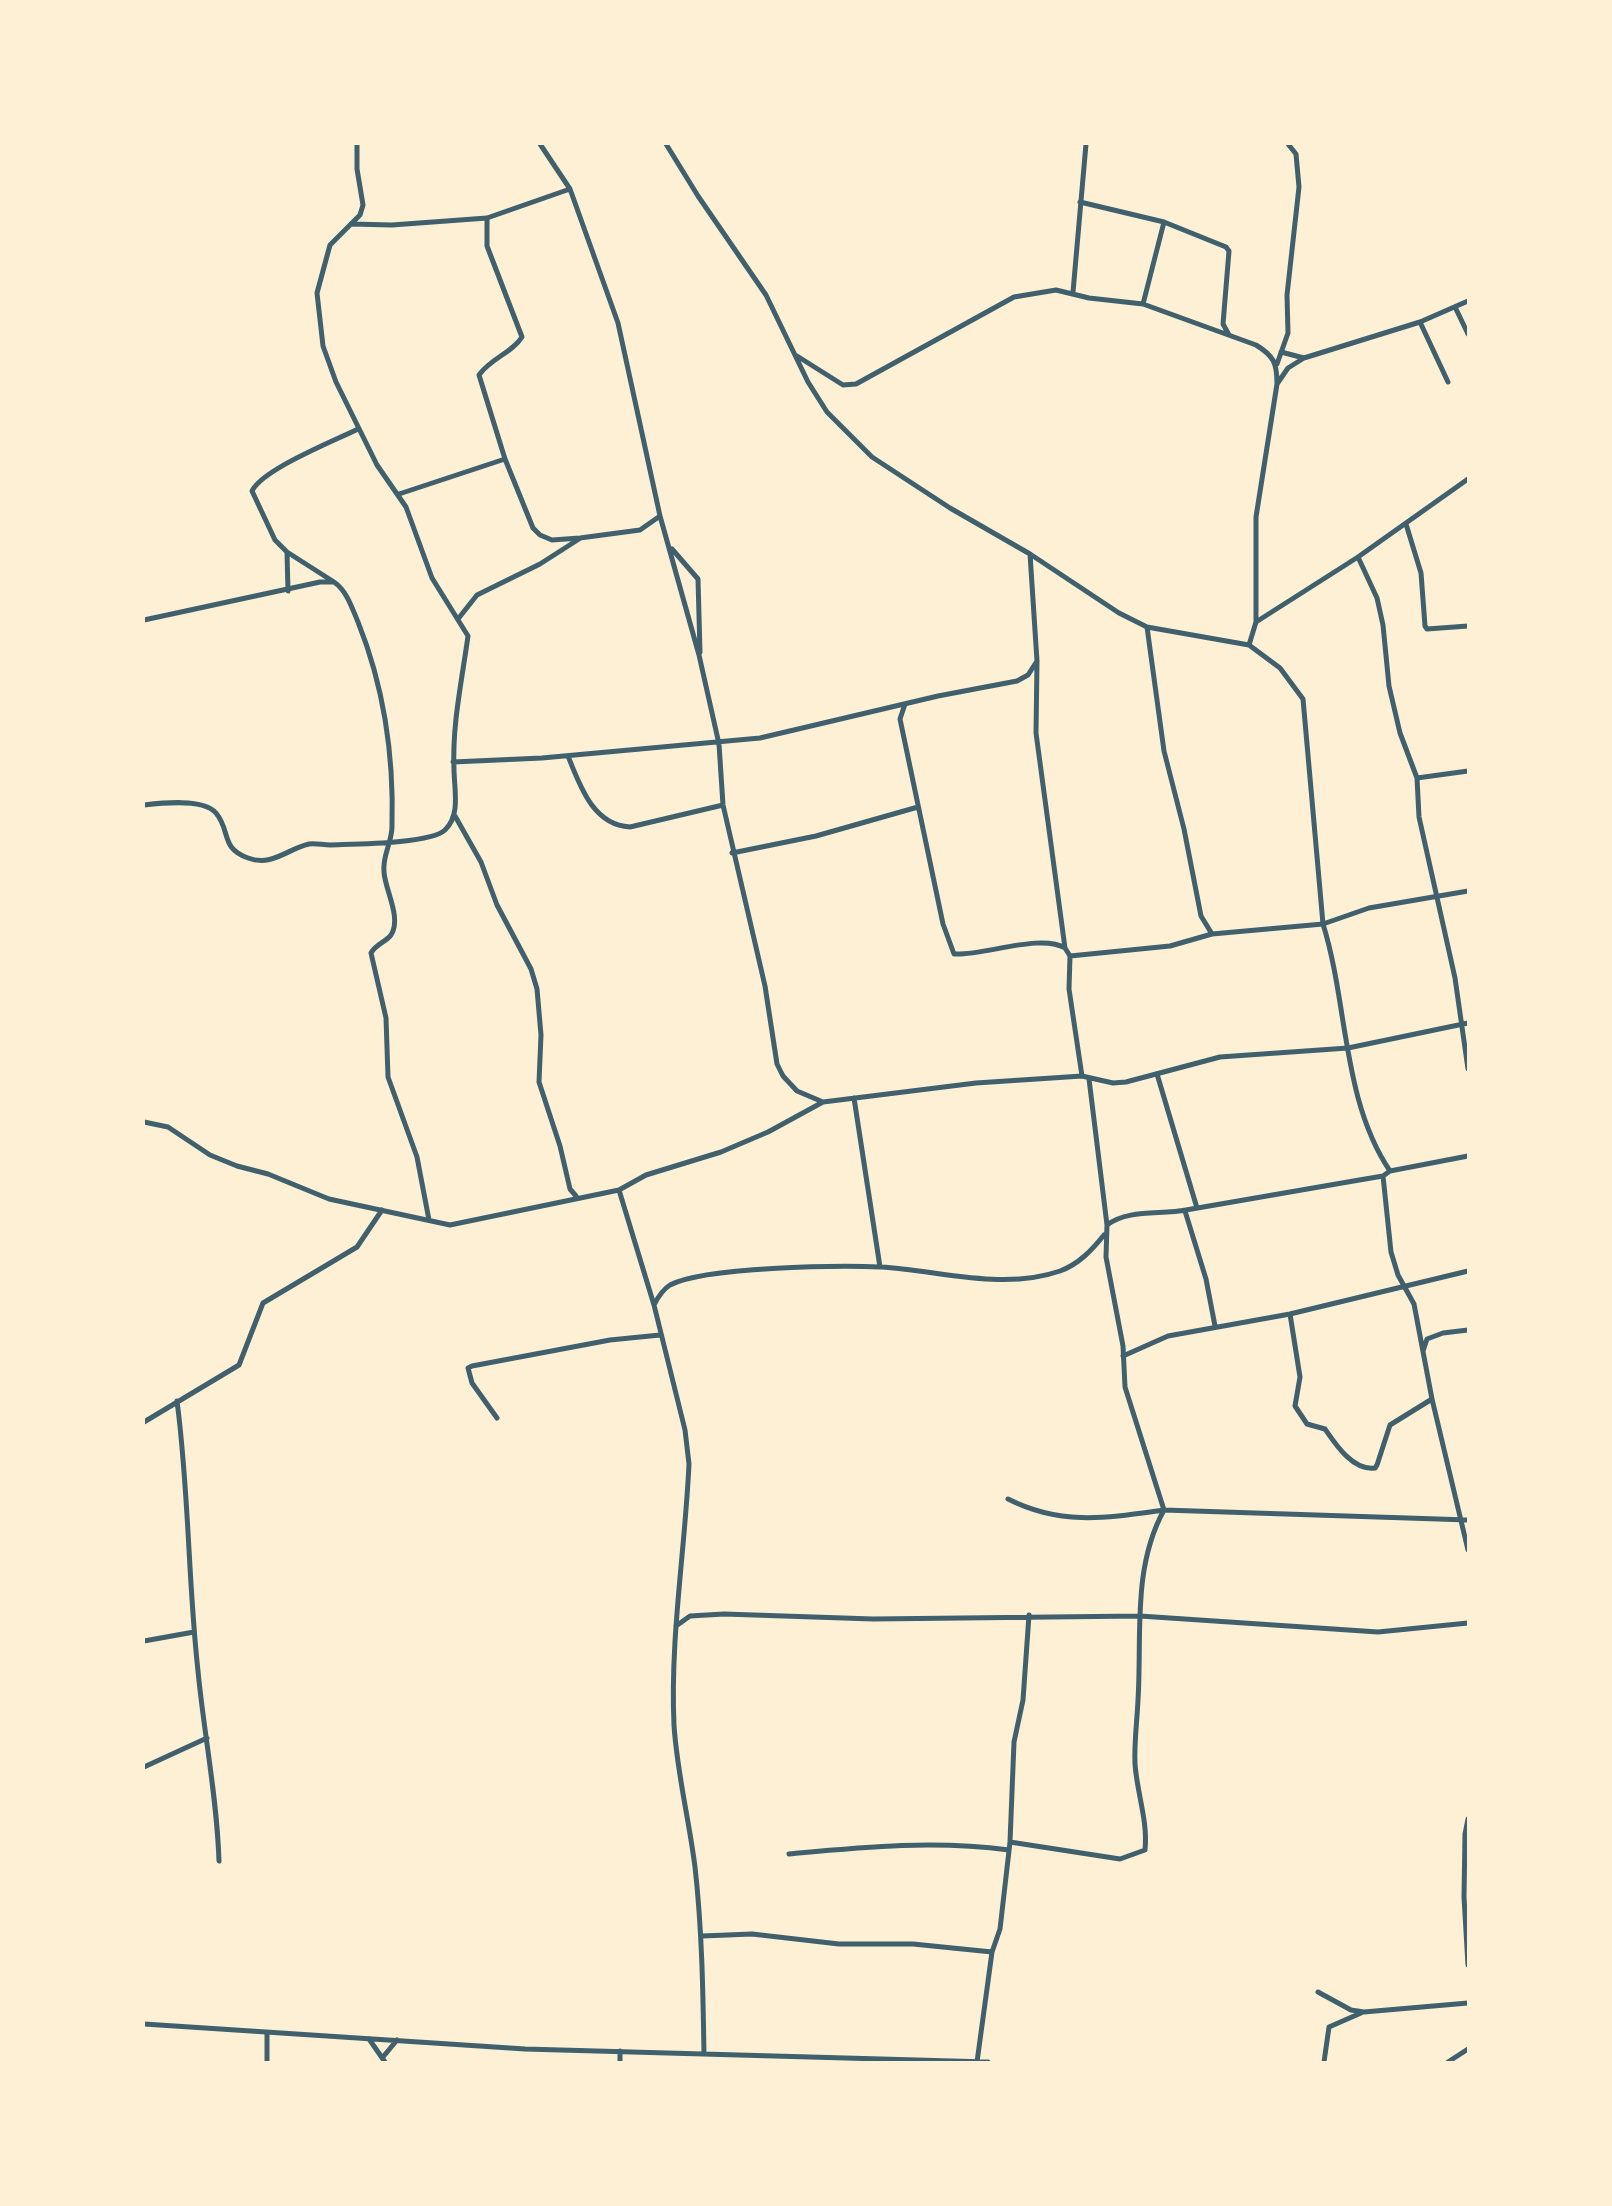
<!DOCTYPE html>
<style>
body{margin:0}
#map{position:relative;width:1612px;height:2206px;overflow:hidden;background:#fdf0d5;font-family:Roboto,sans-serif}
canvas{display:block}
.frame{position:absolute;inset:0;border:145px solid #fdf0d5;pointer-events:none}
</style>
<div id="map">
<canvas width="1612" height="2206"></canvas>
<div class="frame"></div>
</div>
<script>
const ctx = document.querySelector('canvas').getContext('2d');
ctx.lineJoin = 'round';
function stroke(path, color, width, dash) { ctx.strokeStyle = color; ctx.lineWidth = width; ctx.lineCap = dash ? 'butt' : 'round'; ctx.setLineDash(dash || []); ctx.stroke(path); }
const minor = new Path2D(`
 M 540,144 L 570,189 L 618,323 L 660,516 L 699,655 L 719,744 L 723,805 L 765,986 L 777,1064 L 783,1076 L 797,1091 L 823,1102
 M 666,144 L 698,196 L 766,295 L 808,382 L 827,412 L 872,457 L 950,508 L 1030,554 L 1119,613 L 1147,627 L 1249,645 L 1280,668 L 1303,699 L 1323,924 C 1348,1004 1342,1100 1390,1171 L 1468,1156
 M 1080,202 L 1164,222 L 1226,247 L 1229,251 L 1223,324 L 1229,335
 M 487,218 L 487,246 L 522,337 C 512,353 491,358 479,375 L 505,459 L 533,528 L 540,535 L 552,540 L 580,538 L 640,530 L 660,516
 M 351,224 L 392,225 L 487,218 L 570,189
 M 1073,292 L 1086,144
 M 1143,304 L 1164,222
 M 1456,309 L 1468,334
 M 1420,322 L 1448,382
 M 1281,352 L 1304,358
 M 797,356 L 843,385 L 856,384 L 1014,297 L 1056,290 L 1089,298 L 1143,304 L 1256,345 C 1274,356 1277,363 1277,384 L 1256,517 L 1256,622
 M 1277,364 L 1288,333 L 1287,295 L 1299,187 L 1296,154 L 1288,144
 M 1277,384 L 1288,368 L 1304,358 L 1420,322 L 1468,301
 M 399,494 L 505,459
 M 1406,524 L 1421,573 L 1425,626 L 1427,629 L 1468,626
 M 672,549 L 698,579 L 700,652
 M 287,552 L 334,582
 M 1030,554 L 1037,661 L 1036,733 L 1065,948 L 1070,956 L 1069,989 L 1082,1076
 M 1358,557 L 1377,598 L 1383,625 L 1389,686 L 1400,733 L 1417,778 L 1419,817 L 1455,978 L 1468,1069
 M 288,591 L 287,552 L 275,540 L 252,491 C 263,469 334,441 358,429
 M 458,619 L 477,595 L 540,564 L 579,539
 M 144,620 L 320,582 L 334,582 C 347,591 352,608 358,622 C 384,687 394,757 392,826 C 392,843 382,856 384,872 C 385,890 402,918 391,935 C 386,942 376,944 371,953 L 386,1018 L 388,1077 L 417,1157 L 429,1220
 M 1147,627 L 1164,751 L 1184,829 L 1201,916 L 1212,934 L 1323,924 L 1369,908 L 1468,891
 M 1249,645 L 1256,622 L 1358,557 L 1468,479
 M 905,704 L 900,719 L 943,924 L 954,954 C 983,956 1041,933 1065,948
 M 568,756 C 580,786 593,825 630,827 L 723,805
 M 453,762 L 542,758 L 760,738 L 938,696 L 1017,681 L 1028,675 L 1037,661
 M 1417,778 L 1468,771
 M 144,805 C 161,803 204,798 216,813 C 231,831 220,848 248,858 C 272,867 287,849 309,844 C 315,843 323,845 330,845 C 352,844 430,844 445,830 C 461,815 454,789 454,769 C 452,725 462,680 468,636 L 432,578 L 406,507 L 377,465 L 336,382 L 323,346 L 317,293 L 330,245 L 360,215 L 363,205 L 357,169 L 357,144
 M 455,816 L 481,862 L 497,905 L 531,969 L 537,989 L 541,1035 L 539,1082 L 560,1146 L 570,1189 L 576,1196
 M 732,853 L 816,836 L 918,807
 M 1070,956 L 1170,946 L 1212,934
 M 1157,1074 L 1197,1208
 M 1089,1079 L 1107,1225
 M 854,1098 L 880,1267
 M 144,1122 L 168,1127 L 210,1155 L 237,1166 L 268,1174 L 329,1199 L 450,1225 L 619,1190 L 646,1175 L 721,1152 L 768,1132 L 823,1102 L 976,1083 L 1082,1076 L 1113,1083 L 1126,1082 L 1220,1057 L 1348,1048 L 1468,1023
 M 1383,1176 L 1391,1252 L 1398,1275 L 1414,1304 L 1432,1399 L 1468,1550
 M 619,1190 L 654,1305
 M 1185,1211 L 1206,1279 L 1215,1326
 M 1290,1314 L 1300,1377 L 1295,1406 L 1307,1424 L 1325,1429 C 1336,1445 1353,1471 1375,1468 L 1377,1465 L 1390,1425 L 1432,1399
 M 1423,1351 L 1427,1339 L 1443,1333 L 1468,1330
 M 1123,1356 L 1168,1336 L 1290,1314 L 1468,1271
 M 177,1401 C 189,1491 188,1581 198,1671 C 204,1734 217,1797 219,1861
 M 497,1418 L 472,1383 L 468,1368 L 472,1366 L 610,1340 L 660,1335
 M 144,1422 L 239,1365 L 263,1303 L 357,1247 L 382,1210
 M 1008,1499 C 1061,1526 1107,1518 1164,1510 L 1468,1520
 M 676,1626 L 690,1616 L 724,1614 L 873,1619 L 1140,1616 L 1378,1632 L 1468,1623
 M 144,1641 L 194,1632
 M 144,1767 L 207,1738
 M 1468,1819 L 1465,1834 L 1464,1897 L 1468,1965
 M 1010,1842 L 1120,1859 L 1145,1850 C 1148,1821 1137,1793 1135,1764 C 1134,1743 1137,1722 1138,1700 C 1142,1636 1132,1568 1164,1510 L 1125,1387 L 1123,1346 L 1106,1257 L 1107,1225 C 1128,1209 1160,1215 1186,1210 C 1251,1199 1317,1187 1383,1176 L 1390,1171
 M 789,1854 C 864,1847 933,1840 1009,1850
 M 702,1936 L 752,1934 L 839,1944 L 913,1944 L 992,1952
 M 1318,1992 L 1351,2010 L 1364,2012 L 1468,2003
 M 144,2024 L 525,2049 L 988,2062
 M 267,2033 L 267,2062
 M 369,2039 L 385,2062
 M 620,2051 L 620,2062
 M 704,2054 C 703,1991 702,1929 695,1867 C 689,1819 677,1773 674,1725 C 670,1638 685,1551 689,1464 L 685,1430 L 654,1305 C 658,1297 662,1290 670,1285 C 704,1267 839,1265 881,1267 C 938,1270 1003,1291 1060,1271 C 1079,1264 1092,1250 1104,1235
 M 383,2057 L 397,2040
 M 977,2062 L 992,1952 L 1000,1929 L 1010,1842 L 1014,1742 L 1023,1700 L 1029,1615
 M 1324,2062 L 1329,2027 L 1361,2013
 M 1448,2062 L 1468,2049`);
stroke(minor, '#3f606c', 5);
</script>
